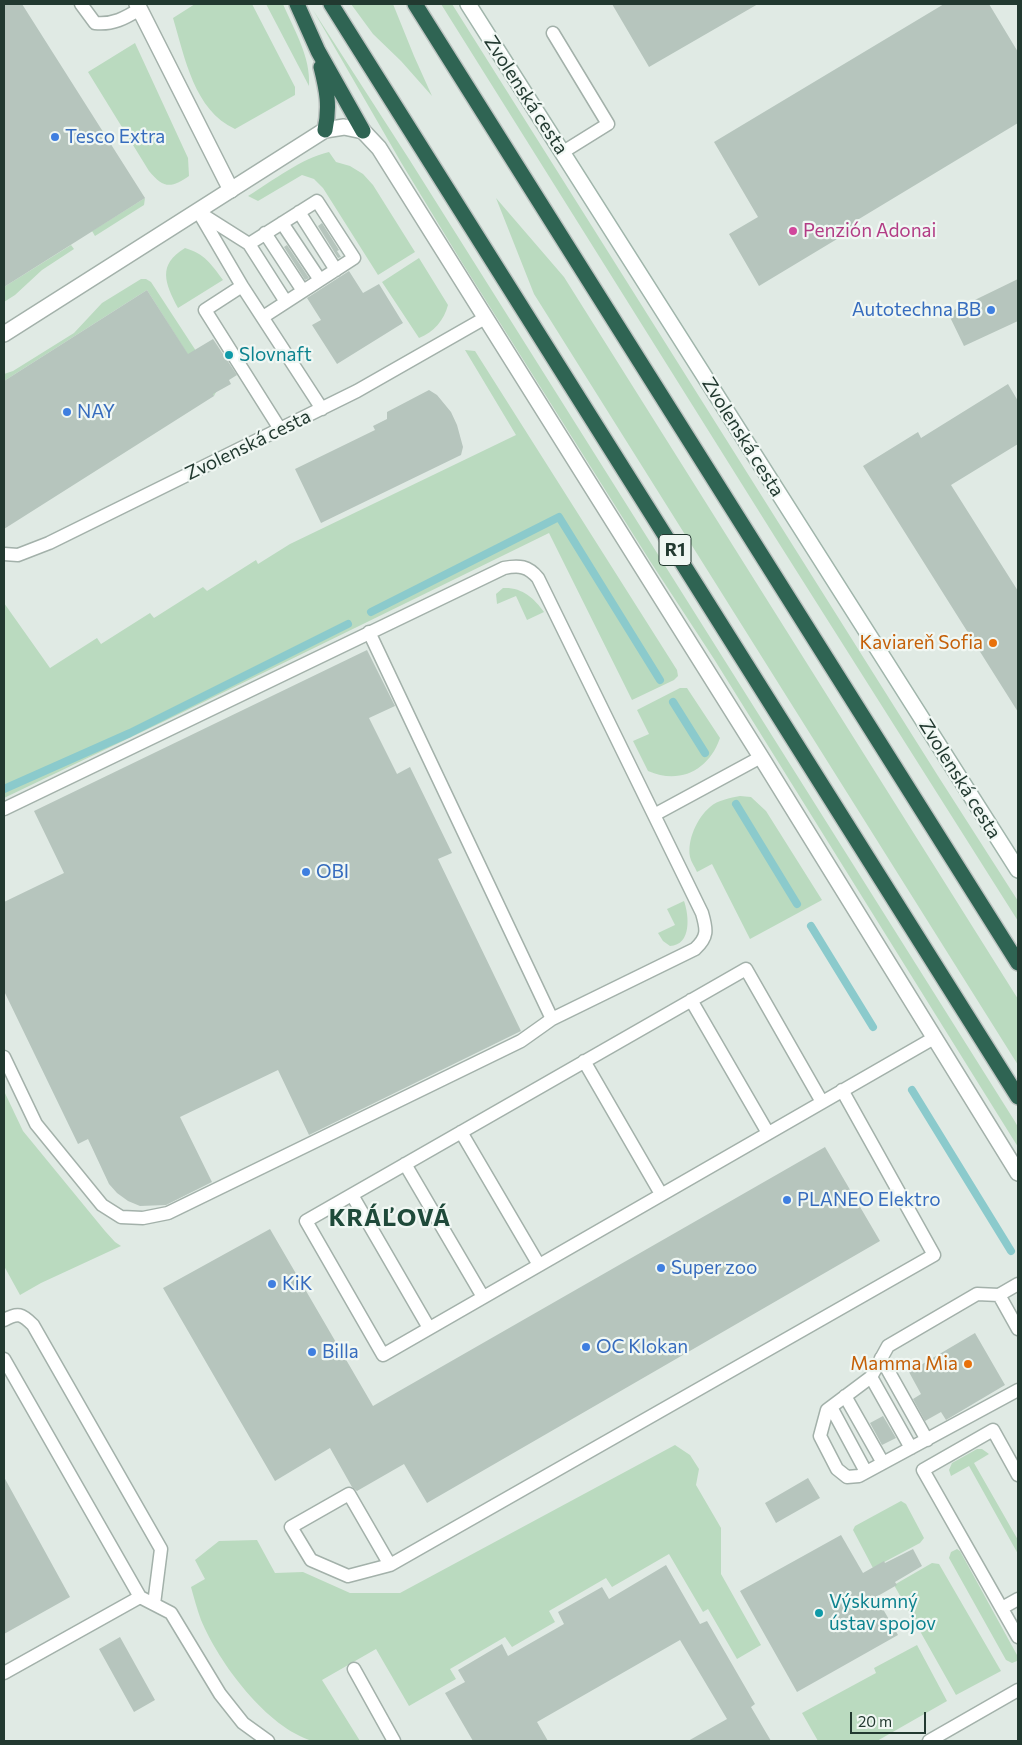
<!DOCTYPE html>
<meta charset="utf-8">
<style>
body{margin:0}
#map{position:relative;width:1022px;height:1745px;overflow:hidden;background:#e0eae4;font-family:Commissioner,sans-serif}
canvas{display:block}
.frame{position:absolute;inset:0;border:5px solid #223930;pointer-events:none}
.scale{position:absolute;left:850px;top:1712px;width:76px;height:22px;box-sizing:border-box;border:2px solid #223930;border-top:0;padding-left:6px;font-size:15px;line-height:18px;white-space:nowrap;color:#223930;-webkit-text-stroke:4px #f0f7f3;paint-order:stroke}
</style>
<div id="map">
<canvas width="1022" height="1745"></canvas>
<div class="frame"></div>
<div class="scale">20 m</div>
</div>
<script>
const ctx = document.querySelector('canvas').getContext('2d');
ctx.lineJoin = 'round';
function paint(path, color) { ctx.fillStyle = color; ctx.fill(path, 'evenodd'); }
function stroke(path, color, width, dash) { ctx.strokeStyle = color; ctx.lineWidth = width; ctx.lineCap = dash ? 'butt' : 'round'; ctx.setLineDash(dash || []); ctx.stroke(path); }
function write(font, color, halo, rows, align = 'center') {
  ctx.font = font + ' Commissioner,sans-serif'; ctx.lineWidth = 4.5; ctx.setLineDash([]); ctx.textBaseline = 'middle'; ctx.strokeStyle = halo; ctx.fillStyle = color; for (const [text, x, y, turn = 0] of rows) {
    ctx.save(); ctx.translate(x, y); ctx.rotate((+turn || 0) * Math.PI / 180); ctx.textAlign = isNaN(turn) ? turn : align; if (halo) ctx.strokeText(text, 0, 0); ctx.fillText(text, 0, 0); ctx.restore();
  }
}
const green = new Path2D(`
 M 195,4 L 252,4 L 295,87 L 295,95 L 235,129 C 194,110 185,58 173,18 Z
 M 266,4 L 283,4 C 294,30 311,57 309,86 Z
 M 351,4 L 393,4 L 414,56 L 432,96 L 401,61 L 373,34 Z
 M 441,4 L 452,4 L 938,776 L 1018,901 L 1018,921 L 775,537 Z
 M 313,10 L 409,159 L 1014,1120 L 1018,1127 L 1018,1147 L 714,659 L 650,561 L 461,261 L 402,164 Z
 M 135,43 L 188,158 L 189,176 C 171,189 163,188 149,171 L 88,72 Z
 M 329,152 L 336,162 L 350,166 L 363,174 L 373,185 L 415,252 L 378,275 L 323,188 L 314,179 L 302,175 L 258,201 L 248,196 C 274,180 300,159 329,152 Z
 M 145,198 L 144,205 L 95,236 L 92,231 Z
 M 496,198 L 564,277 L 1018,999 L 1018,1065 L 534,294 Z
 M 71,245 L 74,249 L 42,270 L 15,295 L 4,302 L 4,287 Z
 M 185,248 C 205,254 211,264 223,280 L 178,308 C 165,283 157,265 185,248 Z
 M 419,258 L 448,305 C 444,320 434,332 419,338 L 382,282 Z
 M 141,279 L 146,279 L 151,282 L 215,380 L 218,388 L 214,396 L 147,290 L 4,381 L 4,374 L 13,371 L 74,333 L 102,303 Z
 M 465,350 L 475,351 L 677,670 L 678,676 L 674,680 L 632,700 L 549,533 L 169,719 L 4,798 L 4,603 L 50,668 L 97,638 L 101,644 L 150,613 L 154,618 L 203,587 L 207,591 L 256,560 L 258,564 L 290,544 L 516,435 Z
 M 503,588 C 522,587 534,598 544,612 L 527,620 L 516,596 L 497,604 L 496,594 Z
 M 680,688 L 687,688 L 720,738 C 709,770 680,785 648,771 L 633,741 L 649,734 L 637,710 Z
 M 740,796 L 751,797 L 766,811 L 822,900 L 750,939 L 712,864 L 697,872 C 695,867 691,862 690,857 C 687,840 697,818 710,807 C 718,800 730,798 740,796 Z
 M 684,901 C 689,915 692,945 670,946 L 663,941 L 658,933 L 675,925 L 667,909 Z
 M 4,1091 L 23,1131 L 105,1231 L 115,1242 L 121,1246 L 41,1283 L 20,1295 L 4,1266 Z
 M 675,1445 L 690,1455 L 699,1469 L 696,1485 L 721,1528 L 721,1574 L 761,1645 L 737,1659 L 708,1609 L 703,1612 L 669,1554 L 612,1587 L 606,1578 L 549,1611 L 555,1622 L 512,1647 L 505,1637 L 450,1669 L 456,1679 L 409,1706 L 376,1649 L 322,1680 L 360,1741 C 346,1741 325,1744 313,1741 C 267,1728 219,1663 201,1620 C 197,1609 194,1598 191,1587 L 205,1579 L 195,1560 L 219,1541 L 257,1540 L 275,1573 L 303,1572 L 350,1593 L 400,1593 Z
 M 977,1449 L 982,1449 L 989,1454 L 974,1463 L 1018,1540 L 1018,1554 L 969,1466 L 951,1476 L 949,1470 L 952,1463 Z
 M 901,1501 L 906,1504 L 924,1538 L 920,1543 L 873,1568 L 853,1530 L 855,1526 Z
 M 957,1549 L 960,1551 L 1017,1655 L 1017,1661 L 1012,1663 L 1006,1660 L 949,1558 L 951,1552 Z
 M 932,1563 L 939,1564 L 1001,1671 L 956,1695 L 894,1585 Z
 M 917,1645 L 947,1701 L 877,1741 L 818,1741 L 802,1713 L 876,1673 L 874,1668 Z`);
const stream = new Path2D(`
 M 371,612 L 559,517 L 660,680
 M 673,702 L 705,753
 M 4,789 L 130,733 L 348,624
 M 736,804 L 797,904
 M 811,926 L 873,1027
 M 912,1090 L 1011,1251`);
const building = new Path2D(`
 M 4,4 L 22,4 L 145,198 L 4,287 Z
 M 612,4 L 758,4 L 649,67 Z
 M 944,4 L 989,4 L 1018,52 L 1018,123 L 854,222 L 857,227 L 759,286 L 729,234 L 758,217 L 714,142 Z
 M 322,223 L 339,250 L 337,251 L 341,257 L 338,258 L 318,226 Z
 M 287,245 L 309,278 L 305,280 L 284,247 Z
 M 349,271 L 363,293 L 379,284 L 403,323 L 337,364 L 312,325 L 321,320 L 307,298 Z
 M 1018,279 L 1018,321 L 964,346 L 948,313 Z
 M 147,290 L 188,354 L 213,339 L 237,375 L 229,380 L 231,384 L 213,394 L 214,396 L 4,529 L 4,381 Z
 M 1008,384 L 1018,401 L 1018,444 L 951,485 L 1018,591 L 1018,712 L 863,466 L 918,432 L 921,438 Z
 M 429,390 L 437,395 L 451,412 L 457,425 L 463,447 L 461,455 L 321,523 L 295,469 L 375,430 L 373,426 L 387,419 L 387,412 Z
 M 367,650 L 395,706 L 369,718 L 397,774 L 410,767 L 452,853 L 438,859 L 521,1031 L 309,1135 L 278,1070 L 180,1117 L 212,1182 L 166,1205 L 140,1206 L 128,1201 L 117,1193 L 109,1184 L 88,1139 L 78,1144 L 4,991 L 4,902 L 64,873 L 34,811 Z
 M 825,1147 L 880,1241 L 427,1503 L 404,1464 L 357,1491 L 352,1487 L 330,1448 L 275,1481 L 163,1288 L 270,1229 L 373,1406 Z
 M 975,1333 L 1005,1385 L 946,1420 L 941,1412 L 925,1421 L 913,1399 L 921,1394 L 909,1372 Z
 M 883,1416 L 896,1438 L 882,1445 L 870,1423 Z
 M 4,1477 L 70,1597 L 4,1634 Z
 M 808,1478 L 820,1498 L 776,1523 L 765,1503 Z
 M 841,1535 L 863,1573 L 884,1561 L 885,1563 L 913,1549 L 922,1566 L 895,1582 L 897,1585 L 876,1597 L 898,1635 L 797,1692 L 740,1591 Z
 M 666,1565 L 700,1624 L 707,1621 L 755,1704 L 751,1707 L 771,1741 L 688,1741 L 727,1719 L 680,1640 L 537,1722 L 548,1741 L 473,1741 L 445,1693 L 465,1682 L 458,1670 L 502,1644 L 508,1656 L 564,1624 L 558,1612 L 602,1587 L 609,1599 Z
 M 120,1637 L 155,1700 L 134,1712 L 99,1649 Z`);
const service = new Path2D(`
 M 81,4 L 95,23 C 113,25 125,18 140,9
 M 553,33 L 608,124 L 563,152
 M 198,211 L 242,286 L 322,409
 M 299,212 L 336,270
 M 200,213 L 249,244 L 286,302
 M 282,223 L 320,280
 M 265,233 L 303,291
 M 249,244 L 317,201 L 354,258 L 263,317
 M 242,286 L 205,310 L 280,429
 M 4,554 L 18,555 L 49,543 L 357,391 L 485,318
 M 369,632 L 552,1019
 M 4,809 L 504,568 C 519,565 528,566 538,578 L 702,913 C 707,930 708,937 695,949 L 552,1019 L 521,1041 L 168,1213 L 143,1218 L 121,1217 L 102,1205 L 36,1124 L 4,1057
 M 654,815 L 761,757
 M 691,1000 L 768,1133
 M 584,1061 L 661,1194
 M 822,1102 L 746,969 L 306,1221 L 383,1355 L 887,1065 L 934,1038
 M 461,1132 L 539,1265
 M 405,1164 L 483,1297
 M 352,1195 L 429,1328
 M 1018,1284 L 999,1295 L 977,1294 L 888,1346 L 871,1377 L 827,1410 L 820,1436 L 837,1469 L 847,1477 L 859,1476 L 1018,1390
 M 999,1295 L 1018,1329
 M 4,1320 C 18,1312 22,1314 33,1325 L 161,1549 L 154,1604
 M 881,1358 L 927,1440
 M 4,1359 L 140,1597 L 171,1613 L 220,1694 L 243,1723 L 268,1741
 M 871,1377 L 911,1448
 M 845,1396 L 883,1463
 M 831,1407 L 866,1472
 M 1018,1475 L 993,1430 L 923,1470 L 1018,1637
 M 390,1565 L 349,1494 L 291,1527 L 311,1560 L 348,1576 L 390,1565 L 934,1255 L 842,1090
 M 1002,1608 L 1018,1599
 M 354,1669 L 394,1741
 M 4,1673 L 140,1597
 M 929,1741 L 1018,1690`);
const minor = new Path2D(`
 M 137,4 L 231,190
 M 363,131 L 379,148 L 761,757 L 1018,1173`);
const tertiary = new Path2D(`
 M 4,334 L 325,130 L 344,127 L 363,131`);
const secondary = new Path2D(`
 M 468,4 L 1018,870`);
const motorway = new Path2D(`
 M 297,4 L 318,51 L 363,131
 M 331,4 L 1018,1097
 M 415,4 L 1018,963
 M 321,67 C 327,91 330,106 325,130`);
const markers = [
 [55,137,5,"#3f7fe0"],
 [793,231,5,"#d1479c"],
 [991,310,5,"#3f7fe0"],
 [229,355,5,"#0f9aa8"],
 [67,412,5,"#3f7fe0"],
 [993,643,5,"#e8710a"],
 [306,872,5,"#3f7fe0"],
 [787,1200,5,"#3f7fe0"],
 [661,1268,5,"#3f7fe0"],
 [272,1284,5,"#3f7fe0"],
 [586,1347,5,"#3f7fe0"],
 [312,1352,5,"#3f7fe0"],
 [968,1364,5,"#e8710a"],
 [819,1613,5,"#0f9aa8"]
];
const shields = [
 [675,550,32]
];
const shieldNames = [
 ["R1",675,550]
];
const streetNames = [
 ["Zvolenská cesta",526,95,57],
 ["Zvolenská cesta",743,437,58],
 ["Zvolenská cesta",248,445,-26],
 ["Zvolenská cesta",960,779,58]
];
const shopNames = [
 ["Tesco Extra",65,137],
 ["Autotechna BB",981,310,"right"],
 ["NAY",77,412],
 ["OBI",316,872],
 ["PLANEO Elektro",797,1200],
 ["Super zoo",671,1268],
 ["KiK",282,1284],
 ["OC Klokan",596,1347],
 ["Billa",322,1352]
];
const hotelNames = [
 ["Penzión Adonai",803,231]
];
const cultureNames = [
 ["Slovnaft",239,355],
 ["Výskumný",829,1602],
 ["ústav spojov",829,1624]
];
const foodNames = [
 ["Kaviareň Sofia",983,643],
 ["Mamma Mia",958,1364]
];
const districtNames = [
 ["KRÁĽOVÁ",390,1218]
];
paint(green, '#badabf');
stroke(stream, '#8bcacc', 8);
paint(building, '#b6c5bd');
stroke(service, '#a3b1aa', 15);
stroke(minor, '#a3b1aa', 18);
stroke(tertiary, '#a3b1aa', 18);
stroke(secondary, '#a0b5ab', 18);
stroke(motorway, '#bdc4c1', 18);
stroke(service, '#fff', 12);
stroke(minor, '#fff', 15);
stroke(tertiary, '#fff', 15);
stroke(secondary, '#fff', 15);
stroke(motorway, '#2f6453', 15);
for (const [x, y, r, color] of markers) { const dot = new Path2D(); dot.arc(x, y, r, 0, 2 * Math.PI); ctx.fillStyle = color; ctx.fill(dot); stroke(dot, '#f0f7f3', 2); }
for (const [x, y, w] of shields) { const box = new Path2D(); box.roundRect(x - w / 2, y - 15.5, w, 31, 4); ctx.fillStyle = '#f0f7f3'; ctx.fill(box); stroke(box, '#223930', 1); }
write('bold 18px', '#223930', null, shieldNames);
write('19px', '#223930', '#f0f7f3', streetNames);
write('19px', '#366cbe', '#f0f7f3', shopNames, 'left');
write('19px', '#b23c85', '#f0f7f3', hotelNames, 'left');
write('19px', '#0d838f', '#f0f7f3', cultureNames, 'left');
write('19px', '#c56008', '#f0f7f3', foodNames, 'right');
ctx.letterSpacing = '1px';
write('bold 24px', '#1f4a3a', '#f0f7f3', districtNames);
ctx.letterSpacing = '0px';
</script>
